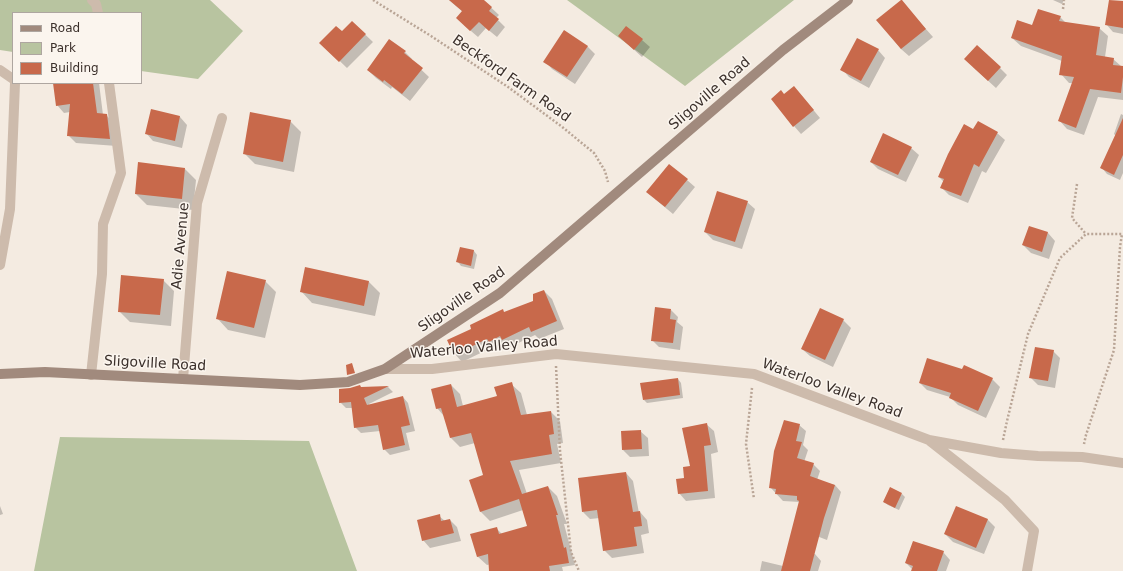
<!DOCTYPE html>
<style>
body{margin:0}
#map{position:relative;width:1123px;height:571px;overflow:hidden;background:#f4ebe1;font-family:"DejaVu Sans",sans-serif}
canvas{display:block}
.legend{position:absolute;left:12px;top:12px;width:130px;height:72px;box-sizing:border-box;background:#fbf5ee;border:1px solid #aea6a0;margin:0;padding:5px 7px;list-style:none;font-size:12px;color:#3b302b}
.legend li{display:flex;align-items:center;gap:8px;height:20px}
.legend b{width:20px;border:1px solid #aea6a0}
</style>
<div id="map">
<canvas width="1123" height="571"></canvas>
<ul class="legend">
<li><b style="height:5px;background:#a18a7d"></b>Road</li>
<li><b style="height:11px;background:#b8c4a0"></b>Park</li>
<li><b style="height:11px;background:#c8694b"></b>Building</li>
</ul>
</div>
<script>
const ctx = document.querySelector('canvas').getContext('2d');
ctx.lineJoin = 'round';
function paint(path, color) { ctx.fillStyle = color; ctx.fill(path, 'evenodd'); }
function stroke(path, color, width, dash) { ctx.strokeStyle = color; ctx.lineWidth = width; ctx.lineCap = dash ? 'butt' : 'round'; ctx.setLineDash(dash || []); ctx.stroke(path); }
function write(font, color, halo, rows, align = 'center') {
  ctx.font = font + ' "DejaVu Sans",sans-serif'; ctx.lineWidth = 3; ctx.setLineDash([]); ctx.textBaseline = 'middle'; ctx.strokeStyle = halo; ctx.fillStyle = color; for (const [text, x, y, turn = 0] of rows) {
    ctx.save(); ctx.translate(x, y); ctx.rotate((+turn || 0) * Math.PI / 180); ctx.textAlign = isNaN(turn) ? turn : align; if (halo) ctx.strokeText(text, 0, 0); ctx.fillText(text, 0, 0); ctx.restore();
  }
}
const green = new Path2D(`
 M 0,0 L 210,0 L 243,31 L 198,79 L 141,71 L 141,13 L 13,13 L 13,52 L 0,50 Z
 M 567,0 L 794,0 L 685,86 Z
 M 60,437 L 309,441 L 357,571 L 34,571 Z`);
const shadow = new Path2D(`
 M 449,0 L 483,0 L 499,15 L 496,18 L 505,27 L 497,37 L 486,28 L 478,37 L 464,25 L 463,12 Z
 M 1053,0 L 1064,0 L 1062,4 Z
 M 901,1 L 933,37 L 909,56 L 901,49 L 878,20 Z
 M 1123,2 L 1123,34 L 1113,32 L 1106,24 Z
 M 1060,17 L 1066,23 L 1099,28 L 1108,36 L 1105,57 L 1113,59 L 1121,66 L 1123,66 L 1123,100 L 1098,97 L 1084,135 L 1067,129 L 1059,120 L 1073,83 L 1069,83 L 1061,74 L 1062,61 L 1021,46 L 1012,38 L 1033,26 Z
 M 352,22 L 373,42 L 347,68 L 321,43 L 342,33 Z
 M 565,31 L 588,47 L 595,54 L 575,84 L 552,69 L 545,61 Z
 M 619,36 L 642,40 L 650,47 L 642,57 Z
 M 878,50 L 885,58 L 869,88 L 849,77 L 842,69 Z
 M 405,52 L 412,59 L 411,60 L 429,77 L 410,101 L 392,87 L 391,89 L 376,78 L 368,70 Z
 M 973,67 L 1000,68 L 1007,75 L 996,88 Z
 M 54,83 L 99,83 L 103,115 L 106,115 L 114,123 L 117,146 L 76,143 L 68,135 L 70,112 L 64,113 L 57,105 Z
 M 785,95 L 801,95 L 820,118 L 801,134 L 794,126 Z
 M 152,110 L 180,117 L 187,125 L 182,148 L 153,141 L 146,133 Z
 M 1121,114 L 1123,115 L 1123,173 L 1120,180 L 1107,174 L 1102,168 L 1116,136 L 1114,134 Z
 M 290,121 L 301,132 L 294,172 L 255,164 L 244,153 Z
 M 974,130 L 997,133 L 1005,140 L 986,173 L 982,171 L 968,203 L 949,195 L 942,188 L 944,182 L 939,177 Z
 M 911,148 L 919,155 L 906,182 L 878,169 L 871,162 Z
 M 185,169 L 196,180 L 193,210 L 147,205 L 136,194 Z
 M 687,180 L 695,187 L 673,214 L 655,199 Z
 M 747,202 L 755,209 L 742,249 L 713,240 L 705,232 Z
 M 1029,227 L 1048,233 L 1055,241 L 1049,259 L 1031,253 L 1023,245 Z
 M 461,248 L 474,251 L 477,255 L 474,269 L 461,266 L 458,262 Z
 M 306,268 L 369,282 L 380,293 L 375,316 L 312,303 L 301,291 Z
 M 163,280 L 174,291 L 171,326 L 130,322 L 119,311 Z
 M 265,281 L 276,292 L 265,338 L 228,330 L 217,318 Z
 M 544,291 L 552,299 L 564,329 L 539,339 L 535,335 L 510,347 L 507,344 L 497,349 L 495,346 L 462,362 L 455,354 L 505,313 L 534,301 Z
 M 671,310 L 678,317 L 677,322 L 683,327 L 680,350 L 659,347 L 652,340 Z
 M 820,310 L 843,320 L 851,328 L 833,367 L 810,356 L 802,349 Z
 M 1053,351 L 1060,358 L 1055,388 L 1038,385 L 1031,378 Z
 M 678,379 L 681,383 L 683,398 L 647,403 L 644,400 Z
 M 992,379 L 1000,387 L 986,418 L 958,405 L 950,397 L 927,390 L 920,383 Z
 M 511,384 L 521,393 L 527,415 L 551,412 L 560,421 L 563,443 L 557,444 L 561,463 L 519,470 L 527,494 L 548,487 L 557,496 L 567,524 L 564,524 L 575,565 L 562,567 L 563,571 L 531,571 L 496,563 L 487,565 L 477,556 L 497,529 L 502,534 L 528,527 L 523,510 L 490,521 L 481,512 L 470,480 L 485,476 L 475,443 L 460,447 L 451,438 L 444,416 L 437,408 L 451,385 L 460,394 L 463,406 L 498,397 Z
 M 388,387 L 393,392 L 369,404 L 370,406 L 403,397 L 408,403 L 415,431 L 406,433 L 410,450 L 390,455 L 384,449 L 380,431 L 361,433 L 355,427 L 353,408 L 346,408 L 340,402 L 362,388 Z
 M 706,424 L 714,431 L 718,452 L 711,454 L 715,498 L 686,501 L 679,493 L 691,467 Z
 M 799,425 L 806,431 L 803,445 L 808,450 L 804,462 L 813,464 L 820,471 L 817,480 L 835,485 L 841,492 L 827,540 L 814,535 L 808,551 L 815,554 L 821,561 L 818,571 L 760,571 L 762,561 L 783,566 L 800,502 L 783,501 L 770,487 Z
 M 640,431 L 648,438 L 649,456 L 630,457 L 623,450 Z
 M 626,473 L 633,481 L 639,513 L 640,512 L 647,520 L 649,533 L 641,535 L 644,553 L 612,558 L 604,550 L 600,518 L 590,519 L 583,512 Z
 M 902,494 L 905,497 L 899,510 L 888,505 L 884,502 Z
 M 0,506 L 3,514 L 0,515 Z
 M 439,516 L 445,521 L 450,520 L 457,527 L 461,541 L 430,548 L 423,540 Z
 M 987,519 L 995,527 L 984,554 L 953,542 L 945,534 Z
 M 943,552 L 950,560 L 946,571 L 912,571 L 912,569 L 906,563 Z`);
const building = new Path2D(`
 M 449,0 L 484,0 L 492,7 L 489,11 L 499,19 L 489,31 L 479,22 L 470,31 L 456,18 L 462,11 Z
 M 901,0 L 902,0 L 926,29 L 901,49 L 876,20 Z
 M 1109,0 L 1123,1 L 1123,28 L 1105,25 Z
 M 1038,9 L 1061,16 L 1059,21 L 1100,27 L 1096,55 L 1114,58 L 1113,65 L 1123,66 L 1123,77 L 1121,93 L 1090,89 L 1076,128 L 1058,121 L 1074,77 L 1059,75 L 1062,56 L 1011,38 L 1017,20 L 1032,25 Z
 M 352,21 L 366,34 L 339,62 L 319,43 L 336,26 L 342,31 Z
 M 626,26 L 643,39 L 634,50 L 618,36 Z
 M 564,30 L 588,46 L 567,77 L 543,62 Z
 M 857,38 L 879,49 L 861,81 L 840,70 Z
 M 389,39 L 406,51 L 404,53 L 423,68 L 402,94 L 384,80 L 383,82 L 367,70 Z
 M 977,45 L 1001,67 L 988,81 L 964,59 Z
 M 53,83 L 93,83 L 97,113 L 107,114 L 110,139 L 67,136 L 70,104 L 56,106 Z
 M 794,86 L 814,110 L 793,127 L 771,99 L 781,90 L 784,94 Z
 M 151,109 L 180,116 L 175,141 L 145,134 Z
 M 250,112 L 291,120 L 283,162 L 243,154 Z
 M 1123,118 L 1123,155 L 1114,175 L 1100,168 Z
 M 978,121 L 998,132 L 979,167 L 974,164 L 961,196 L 940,188 L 944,179 L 938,177 L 948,154 L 964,124 L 973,129 Z
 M 883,133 L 912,147 L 898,175 L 870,162 Z
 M 138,162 L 185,168 L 182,199 L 135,194 Z
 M 669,164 L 688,179 L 665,207 L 646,192 Z
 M 717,191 L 748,201 L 735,242 L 704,232 Z
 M 1029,226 L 1048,232 L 1042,252 L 1022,245 Z
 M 460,247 L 474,250 L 471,266 L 456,262 Z
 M 305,267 L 369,281 L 364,306 L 300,292 Z
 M 227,271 L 266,280 L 254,328 L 216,319 Z
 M 121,275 L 164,279 L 160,315 L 118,312 Z
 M 544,290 L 557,321 L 531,332 L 529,327 L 502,340 L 500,336 L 489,342 L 487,339 L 454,355 L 447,340 L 471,329 L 470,325 L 503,309 L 504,312 L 533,301 L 533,294 Z
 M 655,307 L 671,309 L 670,319 L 676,320 L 673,343 L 651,341 Z
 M 820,308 L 844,319 L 825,360 L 801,349 Z
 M 1035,347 L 1054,350 L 1048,381 L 1029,378 Z
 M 927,358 L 962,369 L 964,365 L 993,378 L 978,411 L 949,398 L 951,393 L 919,383 Z
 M 352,363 L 355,373 L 347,375 L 346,365 Z
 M 678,378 L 680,395 L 643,400 L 640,383 Z
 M 512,382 L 521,415 L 551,411 L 554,434 L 549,435 L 552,454 L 510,461 L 522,494 L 548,486 L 558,515 L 556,515 L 564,548 L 566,547 L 569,563 L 549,566 L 550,571 L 489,571 L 488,554 L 477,557 L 470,534 L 497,527 L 499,534 L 527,526 L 519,499 L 480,512 L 469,480 L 483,475 L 471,433 L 450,438 L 441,408 L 436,409 L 431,389 L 451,384 L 457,407 L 497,396 L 494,387 Z
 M 360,385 L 361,387 L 389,386 L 364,398 L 367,405 L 403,396 L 410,425 L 401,427 L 405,445 L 383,450 L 378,425 L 354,428 L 351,402 L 339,403 L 339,389 L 350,388 Z
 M 784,420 L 800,424 L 796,441 L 802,442 L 797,458 L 814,463 L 810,476 L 835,485 L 824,518 L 810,571 L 781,571 L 799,501 L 797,500 L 797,496 L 775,494 L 776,489 L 769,488 L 774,451 Z
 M 707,423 L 711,445 L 704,446 L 708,491 L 678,494 L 676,479 L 684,478 L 683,467 L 690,466 L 682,428 Z
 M 641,430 L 642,449 L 622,450 L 621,431 Z
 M 626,472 L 633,512 L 640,511 L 642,526 L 634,527 L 637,546 L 603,551 L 597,510 L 582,512 L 578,478 Z
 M 890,487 L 902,493 L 895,508 L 883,502 Z
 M 956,506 L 988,519 L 976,548 L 944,534 Z
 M 440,514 L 441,521 L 450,519 L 454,533 L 422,541 L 417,520 Z
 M 913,541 L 944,551 L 937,571 L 911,571 L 913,566 L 905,563 Z`);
const path = new Path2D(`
 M 373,0 L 431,36 L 508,87 L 561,126 L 594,153 L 605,171 L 608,182
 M 1063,9 L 1064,0
 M 1077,184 L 1072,218 L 1086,234
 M 556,366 L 560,451 L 571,552 L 579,571
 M 752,388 L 746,444 L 754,499
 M 1003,440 L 1007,421 L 1028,334 L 1060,258 L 1086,234 L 1122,234 L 1120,247 L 1114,350 L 1086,435 L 1084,444`);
const street = new Path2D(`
 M 92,0 L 96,4 L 98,13
 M 0,70 L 13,79
 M 0,265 L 10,209 L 15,83
 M 385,369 L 432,369 L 556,354 L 754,374 L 929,440 L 1001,453 L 1038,456 L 1082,457 L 1123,463
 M 91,375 L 102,274 L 103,224 L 121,173 L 109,83
 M 183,379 L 197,203 L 222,118
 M 930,441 L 1005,500 L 1034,531 L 1027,571`);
const secondary = new Path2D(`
 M 0,374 L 45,372 L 300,385 L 348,382 L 385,369 L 500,293 L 783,50 L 848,0`);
const streetNames = [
 ["Beckford Farm Road",511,79,35],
 ["Sligoville Road",710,94,-41],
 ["Adie Avenue",181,246,-85],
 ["Sligoville Road",462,300,-35],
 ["Waterloo Valley Road",484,348,-5],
 ["Sligoville Road",155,364,3],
 ["Waterloo Valley Road",832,389,20]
];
paint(green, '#b8c4a0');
paint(shadow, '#0003');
paint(building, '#c8694b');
stroke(path, '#b9a596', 2.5, [2, 2]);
stroke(street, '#cdbbac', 10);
stroke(secondary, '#a18a7d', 10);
write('14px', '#3b302b', '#fbf5ee', streetNames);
</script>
